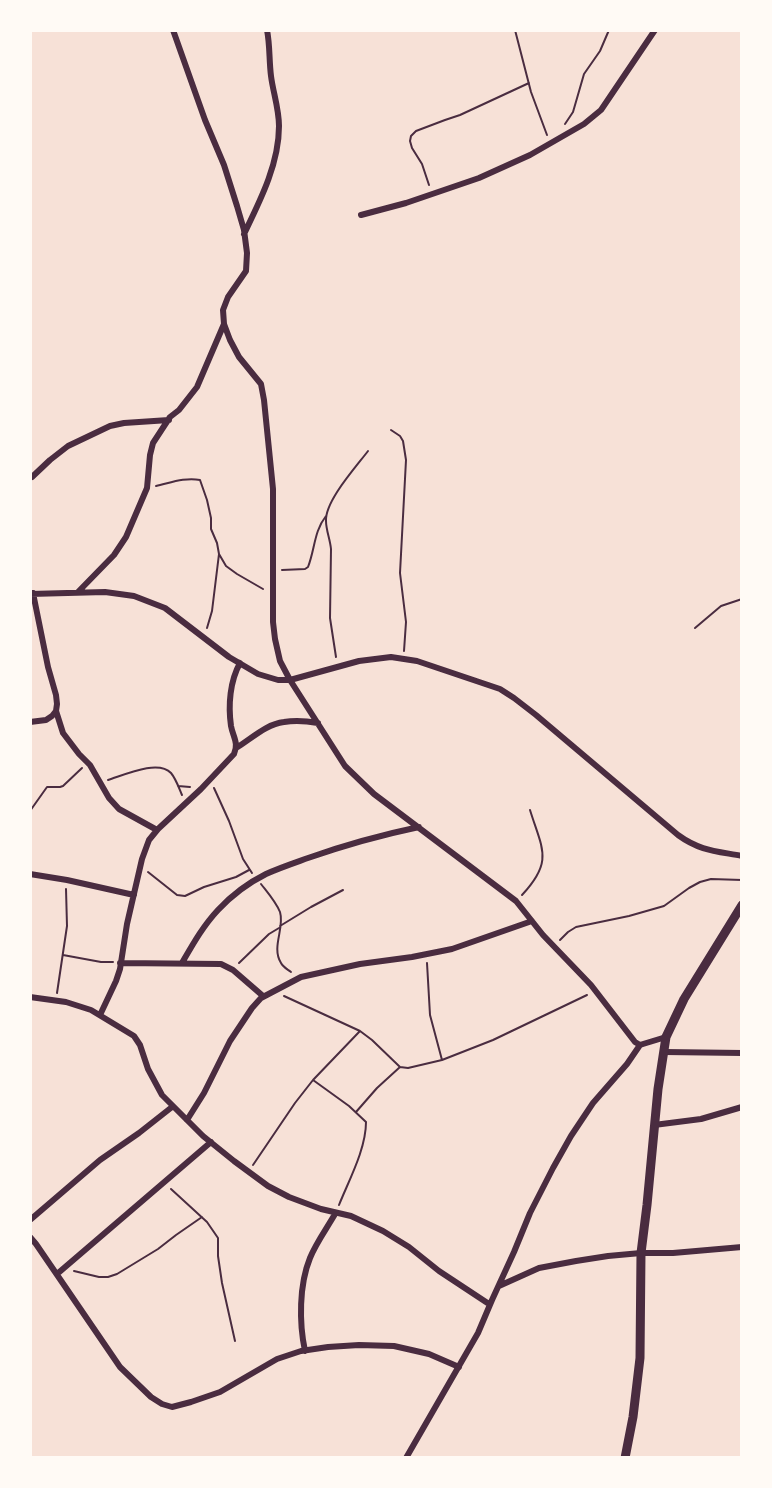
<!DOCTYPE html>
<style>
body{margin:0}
#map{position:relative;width:772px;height:1488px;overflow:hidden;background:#f7e1d7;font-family:"DejaVu Sans",sans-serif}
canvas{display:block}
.frame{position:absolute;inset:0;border:32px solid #fffaf5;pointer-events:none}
</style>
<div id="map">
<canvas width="772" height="1488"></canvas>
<div class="frame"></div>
</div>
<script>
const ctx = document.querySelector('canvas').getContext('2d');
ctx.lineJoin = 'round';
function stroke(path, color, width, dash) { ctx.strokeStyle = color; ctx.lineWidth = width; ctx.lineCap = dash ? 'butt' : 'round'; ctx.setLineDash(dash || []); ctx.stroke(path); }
const path = new Path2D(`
 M 515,30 L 531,92 L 547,135
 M 565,124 L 573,112 L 584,74 L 600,51 L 609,30
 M 429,185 L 422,164 L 412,148 L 410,141 L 411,136 L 416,131 L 445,120 L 460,115 L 529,83
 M 391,430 L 400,436 L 403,441 L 406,460 L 400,573 L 406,622 L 404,651
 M 156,486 C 170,483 185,477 200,480 L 207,500 L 211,518 L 211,529 L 217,543 L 219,554 L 226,566 L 237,574 L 263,589
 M 282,570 L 305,569 L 308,567 C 315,549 314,531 326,516
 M 207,628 L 212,611 L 219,554
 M 695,628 L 721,606 L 742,599
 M 336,657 L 330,618 L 331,549 C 330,539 326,530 326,521 C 325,501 356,467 368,451
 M 108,780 C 124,775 158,759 171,773 C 176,779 179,788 182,795
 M 178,786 L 190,787
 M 214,788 L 229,821 L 243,859 L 252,873
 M 30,811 L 47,787 L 60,787 L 63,786 L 82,768
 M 148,872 L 177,895 L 185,896 L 204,887 L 236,877 L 249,870
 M 261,884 C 268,893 276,902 280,912 C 285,928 271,947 281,963 C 283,967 287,969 291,972
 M 522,895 C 554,861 542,849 530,810
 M 280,926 L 311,907 L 343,890
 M 560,940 L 568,932 L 576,927 L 629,916 L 664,906 L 689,888 L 700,882 L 711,879 L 742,880
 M 63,955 L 101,962 L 113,962
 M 239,963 L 269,934 L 279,928
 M 427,963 L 430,1015 L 442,1060
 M 57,993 L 67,926 L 66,889
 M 284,996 L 360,1031 L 372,1040 L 400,1067 L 408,1068 L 442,1060 L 493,1040 L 587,995
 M 313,1080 L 349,1106 L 366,1122 C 366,1149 349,1180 339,1205
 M 356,1112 L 377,1088 L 400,1067
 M 253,1165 L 295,1103 L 313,1080 L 360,1031
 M 171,1189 L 207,1222 L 218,1238 L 218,1256 L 222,1283 L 235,1341
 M 74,1271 L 99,1277 L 108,1277 L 117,1274 L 158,1249 L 176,1235 L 202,1217`);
const minor = new Path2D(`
 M 173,30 L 205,120 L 224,165 L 237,206 L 244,230 L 247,253 L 246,271 L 228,297 L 223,310 L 224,324 L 230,340 L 239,357 L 261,384 L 264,400 L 273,489 L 273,622 L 275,639 L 280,661 L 290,680 L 345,766 L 374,794 L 516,901 L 543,935 L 591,985 L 635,1042 L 640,1045 L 643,1044 L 666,1037
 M 361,215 L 406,203 L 479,178 L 530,155 L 584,124 L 601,110 L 655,30
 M 244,234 C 260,201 279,164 279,126 C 279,109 273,92 271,76 C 269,60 270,45 267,30
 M 32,477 L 50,460 L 68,446 L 110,426 L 124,423 L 169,420
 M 78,592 L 114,555 L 126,537 L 147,488 L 150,455 L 153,443 L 170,417 L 179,410 L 197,387 L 224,324
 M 30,594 L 105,592 L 134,596 L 165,608 L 229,657 L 258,674 L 278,680 L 290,680 L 359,661 L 391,657 L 417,661 L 500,689 L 514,698 L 536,715 L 678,835 C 700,851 716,851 742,856
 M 56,711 L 63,733 L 79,754 L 90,765 L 109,798 L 119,809 L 157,830
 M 30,722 L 46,720 L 52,716 L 56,711 L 57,704 L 56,695 L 48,667 L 33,593
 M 236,748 C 251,739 266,724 284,722 C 295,720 307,721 318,723
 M 30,874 L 67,880 L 134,895
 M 120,963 L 221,964 L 233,970 L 263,996
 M 182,963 C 193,944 203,926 218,910 C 231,896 248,883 266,874 C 279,868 294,863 308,858 C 345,845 381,835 419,827
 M 30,997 L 66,1002 L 91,1010 L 134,1036 L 140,1045 L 148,1069 L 162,1095 L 203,1136 L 234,1161 L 268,1186 L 289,1197 L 321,1209 L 351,1216 L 383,1231 L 409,1247 L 439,1271 L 489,1304
 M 100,1015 L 116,981 L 120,969 L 127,924 L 142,859 L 149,840 L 158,829 L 201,789 L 234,754 C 239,743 233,737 231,726 C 228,705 230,681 240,663
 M 665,1052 L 742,1053
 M 187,1120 L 204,1093 L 230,1041 L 252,1008 L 261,998 L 301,977 L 360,964 L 412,957 L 452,949 L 532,921
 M 654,1125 L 701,1119 L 742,1107
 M 30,1220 L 100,1160 L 139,1133 L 172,1107
 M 30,1237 L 36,1244 L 120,1367 L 151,1397 L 162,1404 L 172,1407 L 191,1402 L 220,1392 L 277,1359 L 301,1351 L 328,1347 L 359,1345 L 394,1346 L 429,1354 L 459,1367
 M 57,1274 L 211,1142
 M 499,1286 L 539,1268 L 576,1261 L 608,1256 L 641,1253 L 673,1253 L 742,1247
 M 305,1351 C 299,1323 299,1285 310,1258 C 316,1243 327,1228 335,1214
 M 406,1458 L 478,1333 L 492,1300 L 514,1252 L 530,1213 L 553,1168 L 571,1136 L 593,1103 L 627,1064 L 640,1045`);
const tertiary = new Path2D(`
 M 625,1458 L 633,1417 L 640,1358 L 641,1253 L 647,1205 L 658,1089 L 666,1037 L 684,999 L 742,905`);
stroke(path, '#4a2c40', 2);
stroke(minor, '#4a2c40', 6);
stroke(tertiary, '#4a2c40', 9);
</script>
